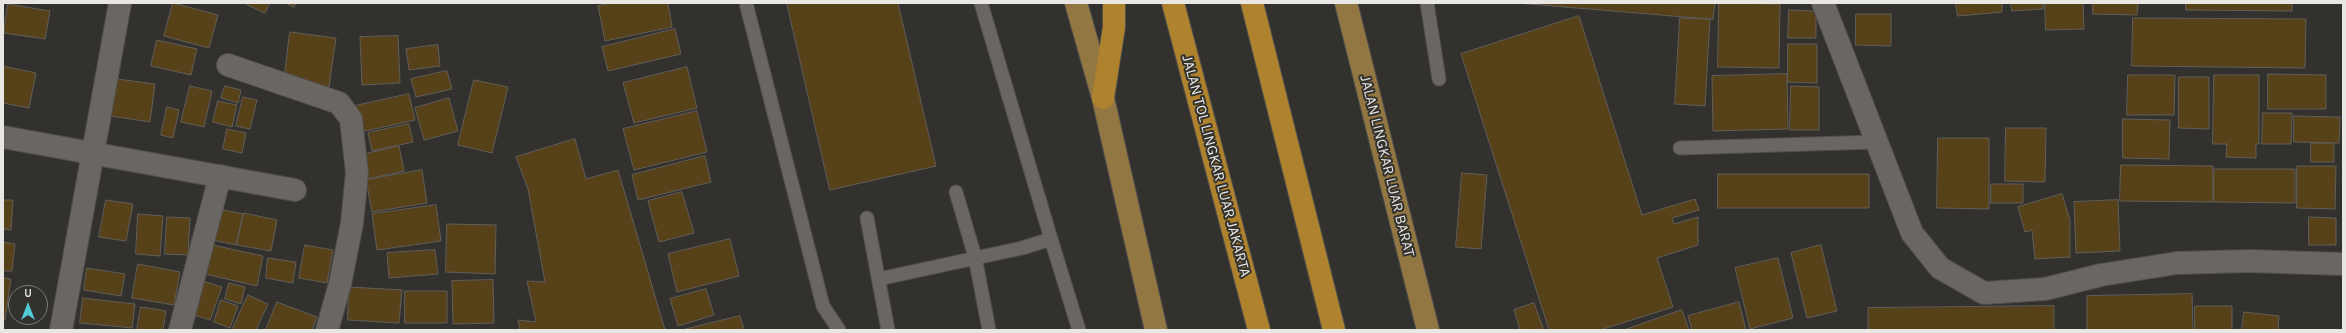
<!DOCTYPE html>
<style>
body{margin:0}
#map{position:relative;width:2346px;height:333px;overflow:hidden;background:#33312d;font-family:Karla,sans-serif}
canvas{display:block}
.frame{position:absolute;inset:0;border:4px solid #e8e7e4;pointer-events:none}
.north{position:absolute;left:8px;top:285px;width:40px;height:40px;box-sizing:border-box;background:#33312d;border:1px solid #7b7a76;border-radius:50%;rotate:0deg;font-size:11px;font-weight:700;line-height:16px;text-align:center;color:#e8e7e4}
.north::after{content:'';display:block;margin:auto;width:14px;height:18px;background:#52cbd7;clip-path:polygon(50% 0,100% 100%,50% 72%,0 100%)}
</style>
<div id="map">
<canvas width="2346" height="333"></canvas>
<div class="frame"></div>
<div class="north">U</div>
</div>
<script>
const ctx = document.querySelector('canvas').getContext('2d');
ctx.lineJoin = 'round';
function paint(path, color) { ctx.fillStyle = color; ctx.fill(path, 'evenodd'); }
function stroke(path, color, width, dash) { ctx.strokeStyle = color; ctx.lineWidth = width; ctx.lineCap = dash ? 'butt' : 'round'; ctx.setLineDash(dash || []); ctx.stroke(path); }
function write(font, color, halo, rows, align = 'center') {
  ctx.font = font + ' Karla,sans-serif'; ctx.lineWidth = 4; ctx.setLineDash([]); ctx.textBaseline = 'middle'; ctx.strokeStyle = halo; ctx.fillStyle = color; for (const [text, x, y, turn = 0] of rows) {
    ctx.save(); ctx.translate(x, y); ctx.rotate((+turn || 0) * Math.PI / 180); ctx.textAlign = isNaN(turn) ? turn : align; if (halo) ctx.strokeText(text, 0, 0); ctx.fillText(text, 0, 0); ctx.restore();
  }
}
const building = new Path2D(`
 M 173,3 L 218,15 L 209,48 L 164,36 Z
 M 244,3 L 270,3 L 265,13 Z
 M 286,3 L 296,3 L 294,7 Z
 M 611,3 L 668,3 L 672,27 L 605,41 L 598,6 Z
 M 787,3 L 898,3 L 936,166 L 830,190 Z
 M 1517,3 L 1715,3 L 1713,19 Z
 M 1719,3 L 1780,4 L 1779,68 L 1718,67 Z
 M 1956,3 L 2002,3 L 2002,12 L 1958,16 Z
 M 2011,3 L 2043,3 L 2043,9 L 2012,11 Z
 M 2045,3 L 2083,3 L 2084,29 L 2046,30 Z
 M 2093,3 L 2138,3 L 2137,15 L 2093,14 Z
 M 2186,3 L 2292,3 L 2292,11 L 2186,10 Z
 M 8,4 L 50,11 L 45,39 L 4,33 Z
 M 1789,10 L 1816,11 L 1816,38 L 1788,38 Z
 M 1856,14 L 1891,14 L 1891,46 L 1856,45 Z
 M 1579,16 L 1642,215 L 1695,199 L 1699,210 L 1672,218 L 1674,224 L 1698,217 L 1698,245 L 1657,258 L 1673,307 L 1600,330 L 1549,330 L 1461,54 Z
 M 1680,18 L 1710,19 L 1705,106 L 1675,104 Z
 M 2133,18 L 2306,19 L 2305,68 L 2132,66 Z
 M 675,29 L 681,54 L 608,71 L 602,47 Z
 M 290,32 L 336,38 L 329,87 L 284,81 Z
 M 398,36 L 400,83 L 362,85 L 360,37 Z
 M 157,40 L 197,49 L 191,75 L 151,66 Z
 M 1788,44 L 1817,44 L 1817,83 L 1788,82 Z
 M 438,45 L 440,66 L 409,70 L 406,49 Z
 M 3,66 L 36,73 L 29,108 L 3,103 Z
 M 687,67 L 697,108 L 634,123 L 623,83 Z
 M 447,71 L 452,89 L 416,97 L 411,79 Z
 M 1787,74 L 1788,129 L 1713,131 L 1712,76 Z
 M 2268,74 L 2326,75 L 2326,109 L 2268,109 Z
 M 2128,75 L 2175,75 L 2174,115 L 2127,115 Z
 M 2214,75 L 2259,75 L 2259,144 L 2256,144 L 2256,158 L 2226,157 L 2227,144 L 2213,144 Z
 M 2179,77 L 2209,77 L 2209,129 L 2179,128 Z
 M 110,78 L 155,84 L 150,122 L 104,115 Z
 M 474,80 L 508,87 L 492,153 L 458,145 Z
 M 190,86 L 212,91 L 204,127 L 181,122 Z
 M 225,86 L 241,90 L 238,103 L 221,98 Z
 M 1791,86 L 1819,87 L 1819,130 L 1790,130 Z
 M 409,94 L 415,120 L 361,132 L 355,106 Z
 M 243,97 L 257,100 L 250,129 L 236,126 Z
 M 449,98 L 458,131 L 424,140 L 415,108 Z
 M 218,101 L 237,105 L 232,127 L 213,122 Z
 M 167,107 L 179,110 L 173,138 L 161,135 Z
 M 697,111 L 707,152 L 634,170 L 623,129 Z
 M 2263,113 L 2292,113 L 2291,144 L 2262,144 Z
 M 2294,116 L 2340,117 L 2339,143 L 2294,142 Z
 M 2123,119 L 2170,120 L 2169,159 L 2123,158 Z
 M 409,124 L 413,142 L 372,151 L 368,133 Z
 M 2006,128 L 2046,128 L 2045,182 L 2005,181 Z
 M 227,129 L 246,133 L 242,153 L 223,149 Z
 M 1938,138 L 1989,138 L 1989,209 L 1937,208 Z
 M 575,139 L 586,179 L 618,170 L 665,330 L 520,330 L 518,320 L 536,322 L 527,281 L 545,282 L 528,189 L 516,157 Z
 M 2311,143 L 2334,143 L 2334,162 L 2311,162 Z
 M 399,146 L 404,171 L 368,179 L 362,155 Z
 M 705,156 L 711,182 L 638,200 L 632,175 Z
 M 2121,165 L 2213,166 L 2213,202 L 2120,201 Z
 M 2297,166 L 2336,166 L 2335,209 L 2297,208 Z
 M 2214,169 L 2295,169 L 2295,203 L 2214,202 Z
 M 422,170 L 427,203 L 372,212 L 366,180 Z
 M 1462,173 L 1487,175 L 1481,249 L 1456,247 Z
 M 1718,174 L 1869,174 L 1869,208 L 1718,208 Z
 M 1991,184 L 2023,184 L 2023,203 L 1991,203 Z
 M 682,192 L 694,233 L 659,242 L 648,201 Z
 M 2062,194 L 2070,220 L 2070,257 L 2035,259 L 2032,230 L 2025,232 L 2018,207 Z
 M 3,200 L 13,200 L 11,230 L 3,229 Z
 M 106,200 L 133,204 L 126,241 L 99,237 Z
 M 2118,200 L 2120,251 L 2076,253 L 2074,202 Z
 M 436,205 L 441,241 L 377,250 L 372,214 Z
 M 215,208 L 243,214 L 236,245 L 208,239 Z
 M 244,213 L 277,220 L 271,251 L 237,245 Z
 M 138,214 L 163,216 L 160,256 L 136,254 Z
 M 167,217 L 190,218 L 188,255 L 165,254 Z
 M 2309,217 L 2336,218 L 2336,245 L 2309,245 Z
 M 447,224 L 496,225 L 495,274 L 446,272 Z
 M 730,239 L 739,276 L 677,292 L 668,254 Z
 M 3,242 L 15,244 L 12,271 L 3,271 Z
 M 208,244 L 263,256 L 257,286 L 201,273 Z
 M 305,245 L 333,250 L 327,283 L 299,278 Z
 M 1821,245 L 1837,311 L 1807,318 L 1791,253 Z
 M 435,250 L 438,274 L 389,278 L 387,253 Z
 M 268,258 L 296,262 L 293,283 L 266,278 Z
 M 1778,258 L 1793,318 L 1750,329 L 1735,268 Z
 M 138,264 L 180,272 L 174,305 L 132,298 Z
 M 87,268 L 125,274 L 121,296 L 84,290 Z
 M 3,278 L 11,279 L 5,320 L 3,320 Z
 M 493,280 L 494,323 L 453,324 L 452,281 Z
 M 203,281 L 222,287 L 210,320 L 191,314 Z
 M 229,283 L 245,287 L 241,304 L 225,299 Z
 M 349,287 L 402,290 L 399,323 L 348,320 Z
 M 706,289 L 714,315 L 678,326 L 670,299 Z
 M 405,291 L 447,291 L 447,323 L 405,323 Z
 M 2192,294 L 2193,330 L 2087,330 L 2087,296 Z
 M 248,295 L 268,304 L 256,330 L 232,330 Z
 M 83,298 L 135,304 L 132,328 L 80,323 Z
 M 221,300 L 238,306 L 230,328 L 214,322 Z
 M 277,302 L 317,317 L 312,330 L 266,330 Z
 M 1739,302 L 1746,330 L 1692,330 L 1688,316 Z
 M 1534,303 L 1544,330 L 1520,330 L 1514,310 Z
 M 2054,306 L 2054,330 L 1868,330 L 1868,308 Z
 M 2195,306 L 2232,306 L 2232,330 L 2195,330 Z
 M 141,307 L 166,311 L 163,330 L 137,330 Z
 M 1682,310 L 1689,330 L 1624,330 Z
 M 2244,312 L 2279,316 L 2278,330 L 2242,330 Z
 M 740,316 L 744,330 L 682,330 Z`);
const lane = new Path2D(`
 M 746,3 L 823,306 L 839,330
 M 1427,3 L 1439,79
 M 1680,148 L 1875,142
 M 956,192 L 975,257 L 989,330
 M 867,218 L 888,330
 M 1051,239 L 1079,330
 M 879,279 L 1022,248 L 1051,239 L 981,3`);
const street = new Path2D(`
 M 1823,3 L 1912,233 L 1940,268 L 1984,293 L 2045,289 L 2101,275 L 2177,263 L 2249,261 L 2343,264
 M 228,65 L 339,103 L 351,119 L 357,173 L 352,223 L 340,284 L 327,330
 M 3,137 L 295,190
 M 61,330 L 120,3
 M 180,330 L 220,176`);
const primary = new Path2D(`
 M 1076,3 L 1103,98 L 1156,330
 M 1346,3 L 1428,330`);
const highway = new Path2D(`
 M 1173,3 L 1259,330
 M 1252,3 L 1334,330
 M 1103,98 L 1114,27 L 1114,3`);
const streetNames = [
 ["JALAN TOL LINGKAR LUAR JAKARTA",1216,166,75],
 ["JALAN LINGKAR LUAR BARAT",1387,166,76]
];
paint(building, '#574119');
stroke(building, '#615e5a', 1);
stroke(lane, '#504f4c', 15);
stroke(street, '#504f4c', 24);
stroke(primary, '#504f4c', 24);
stroke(highway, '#504f4c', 24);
stroke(lane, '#6a6763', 13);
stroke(street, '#6a6763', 22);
stroke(primary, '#937743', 22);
stroke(highway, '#af822d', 22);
write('15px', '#e8e7e4', '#33312d', streetNames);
</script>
